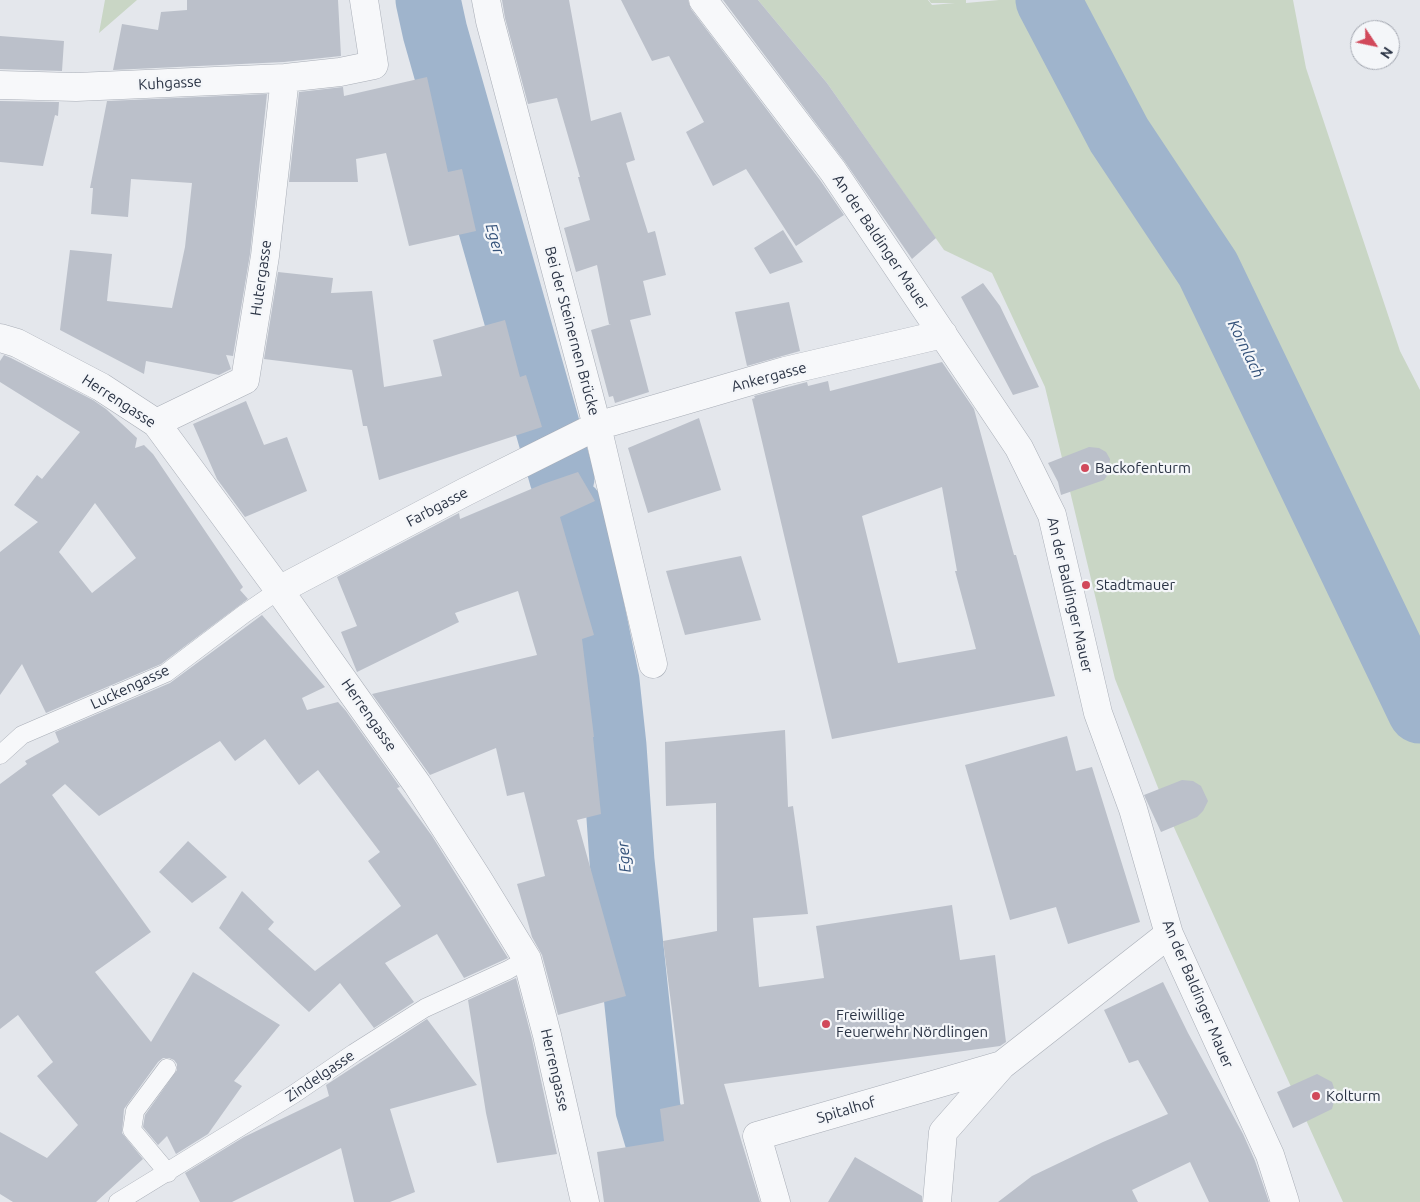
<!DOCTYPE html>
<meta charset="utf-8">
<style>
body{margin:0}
#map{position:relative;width:1420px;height:1202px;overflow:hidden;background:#e4e7ec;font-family:Ubuntu,sans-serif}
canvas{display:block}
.north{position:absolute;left:1350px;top:20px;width:50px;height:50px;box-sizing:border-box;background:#f4f6f9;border:1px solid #a4a8b1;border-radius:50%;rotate:124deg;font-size:14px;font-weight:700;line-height:20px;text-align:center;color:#2b3445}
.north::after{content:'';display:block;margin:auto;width:18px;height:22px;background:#d1495b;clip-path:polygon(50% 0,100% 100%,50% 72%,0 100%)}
</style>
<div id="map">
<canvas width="1420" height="1202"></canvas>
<div class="north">N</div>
</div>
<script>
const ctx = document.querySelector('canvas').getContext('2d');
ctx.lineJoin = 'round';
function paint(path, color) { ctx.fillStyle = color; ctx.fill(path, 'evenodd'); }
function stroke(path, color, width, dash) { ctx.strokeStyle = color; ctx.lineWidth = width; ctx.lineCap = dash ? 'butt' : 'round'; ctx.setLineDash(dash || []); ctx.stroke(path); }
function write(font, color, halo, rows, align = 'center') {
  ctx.font = font + ' Ubuntu,sans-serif'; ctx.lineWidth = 4.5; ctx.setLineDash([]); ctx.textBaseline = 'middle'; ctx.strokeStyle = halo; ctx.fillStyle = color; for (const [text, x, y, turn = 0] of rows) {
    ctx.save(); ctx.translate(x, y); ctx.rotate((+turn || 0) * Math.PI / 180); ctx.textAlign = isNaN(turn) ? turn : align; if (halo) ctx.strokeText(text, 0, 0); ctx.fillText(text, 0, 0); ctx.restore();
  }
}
const green = new Path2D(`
 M 105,0 L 137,0 L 99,33 Z
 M 758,0 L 928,0 L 932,5 L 955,3 L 931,3 L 929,0 L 966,0 L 966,3 L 999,0 L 1293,0 L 1306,68 L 1400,351 L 1420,390 L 1420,1202 L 1343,1202 L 1172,823 L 1115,679 L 1045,387 L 992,273 L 944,250 L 827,83 Z`);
const river = new Path2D(`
 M 428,0 L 435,32 L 562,478
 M 1048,0 L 1119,135 L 1208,269 L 1420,711
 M 572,511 L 607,681 L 614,746 L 622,861 L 648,1109 L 676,1202`);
const building = new Path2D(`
 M 187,0 L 338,0 L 341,56 L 284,62 L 113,70 L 122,24 L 158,30 L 161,12 L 187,10 Z
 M 502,0 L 569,0 L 591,121 L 621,112 L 635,160 L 626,163 L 648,233 L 655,231 L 666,275 L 643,281 L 651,315 L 630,320 L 649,392 L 615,403 L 613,396 L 609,397 L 591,330 L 611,324 L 609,324 L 597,265 L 576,272 L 564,228 L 590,220 L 578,177 L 580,177 L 557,98 L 528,104 L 505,18 Z
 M 621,0 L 688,0 L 691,9 L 820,180 L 844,215 L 796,246 L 746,169 L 713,186 L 686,132 L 704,122 L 669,56 L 652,61 Z
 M 723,0 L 758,0 L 827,83 L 936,238 L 912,259 L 845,162 Z
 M 0,36 L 64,41 L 62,71 L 0,69 Z
 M 427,77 L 448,172 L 462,169 L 476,231 L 409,246 L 386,153 L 356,159 L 358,182 L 289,182 L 299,92 L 343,87 L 344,96 Z
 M 267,94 L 250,254 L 233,356 L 226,355 L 231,369 L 219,375 L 146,361 L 144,374 L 60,330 L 70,250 L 112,254 L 107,301 L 172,308 L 185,247 L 192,183 L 131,179 L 128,217 L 91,214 L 93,188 L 90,188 L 107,101 Z
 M 0,101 L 59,102 L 58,116 L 55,115 L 43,166 L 0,162 Z
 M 783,230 L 803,262 L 770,274 L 754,248 Z
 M 278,272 L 333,278 L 331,293 L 372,291 L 384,387 L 442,376 L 433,340 L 505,320 L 520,377 L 526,375 L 542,427 L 379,480 L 367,426 L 363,426 L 352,370 L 264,359 Z
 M 983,283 L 1000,306 L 1039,387 L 1013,395 L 961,297 Z
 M 789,302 L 800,351 L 747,366 L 735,312 Z
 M 4,355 L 11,358 L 93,400 L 106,409 L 137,438 L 135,448 L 144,445 L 153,454 L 243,587 L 240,590 L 248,599 L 161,664 L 46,713 L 22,664 L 0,695 L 0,552 L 38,522 L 14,505 L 37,475 L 42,479 L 80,432 L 0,382 L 0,361 ZM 95,503 L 136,558 L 92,593 L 59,552 Z
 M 942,362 L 974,409 L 1014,555 L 1016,555 L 1055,696 L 832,739 L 752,399 L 755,398 L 754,396 L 807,382 L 808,386 L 828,381 L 830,391 ZM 942,487 L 957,571 L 955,571 L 976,649 L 898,663 L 862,516 Z
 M 246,401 L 264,445 L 287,437 L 307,491 L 245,517 L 217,479 L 193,424 Z
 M 699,418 L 721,490 L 648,513 L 628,448 Z
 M 1089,447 L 1099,448 L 1106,452 L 1110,459 L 1109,473 L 1104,480 L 1061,495 L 1058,482 L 1048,463 Z
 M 578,472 L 595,501 L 560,517 L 594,635 L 582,639 L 594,737 L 593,737 L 601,814 L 577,820 L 626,996 L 558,1015 L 542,955 L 532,937 L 517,884 L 545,876 L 524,792 L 507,796 L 496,748 L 430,775 L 372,694 L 537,655 L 518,591 L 455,613 L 459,622 L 357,672 L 341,632 L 357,626 L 337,577 L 459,513 L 460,519 L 543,484 Z
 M 741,556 L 761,620 L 685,635 L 666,571 Z
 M 262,615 L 325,687 L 302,698 L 307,710 L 338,702 L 346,711 L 400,787 L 397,788 L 432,836 L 508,958 L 464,978 L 437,934 L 385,963 L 414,1002 L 374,1028 L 340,983 L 309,1012 L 219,928 L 242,891 L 274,922 L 268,929 L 315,971 L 401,906 L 368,861 L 380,852 L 318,770 L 299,785 L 265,739 L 235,761 L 220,741 L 99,816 L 65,784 L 52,795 L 151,932 L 95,972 L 151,1042 L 193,972 L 280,1025 L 234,1081 L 242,1086 L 208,1134 L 176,1154 L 167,1136 L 158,1145 L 143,1127 L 145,1115 L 177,1070 L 177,1064 L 174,1060 L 169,1058 L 163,1058 L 158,1062 L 124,1109 L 122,1133 L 143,1159 L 96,1202 L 13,1202 L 0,1194 L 0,1132 L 47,1158 L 78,1125 L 37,1076 L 53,1062 L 18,1015 L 0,1029 L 0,784 L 27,764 L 25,761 L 59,742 L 55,732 L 170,683 Z
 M 785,730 L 788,807 L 793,806 L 808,914 L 753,918 L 759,987 L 824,978 L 816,926 L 952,905 L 960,960 L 995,955 L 1006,1042 L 1000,1046 L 724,1084 L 760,1202 L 604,1202 L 597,1152 L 664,1141 L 660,1109 L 684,1104 L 663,941 L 717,931 L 716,803 L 666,806 L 665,742 Z
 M 1067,736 L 1076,771 L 1092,767 L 1140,922 L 1068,944 L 1056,907 L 1010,920 L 965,765 Z
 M 1182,780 L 1193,781 L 1201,786 L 1208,801 L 1203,811 L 1197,817 L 1161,832 L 1144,795 Z
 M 188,841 L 227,877 L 192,903 L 159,872 Z
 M 516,978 L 532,1039 L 557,1154 L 497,1163 L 486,1113 L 468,1000 Z
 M 1163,982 L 1188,1033 L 1243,1134 L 1255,1161 L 1269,1202 L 1209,1202 L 1190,1162 L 1132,1190 L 1138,1202 L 998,1202 L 1032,1176 L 1103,1142 L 1168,1114 L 1138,1060 L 1129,1063 L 1104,1010 Z
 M 427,1019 L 477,1085 L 390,1109 L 415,1192 L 390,1202 L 354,1202 L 341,1148 L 232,1202 L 200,1202 L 185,1173 L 244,1137 L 329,1096 L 326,1085 Z
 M 1317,1074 L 1332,1082 L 1336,1094 L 1332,1109 L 1293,1128 L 1277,1092 Z
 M 855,1157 L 922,1196 L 922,1202 L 828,1202 Z`);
const service = new Path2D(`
 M 0,755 L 22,735 L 166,673 L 244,614 L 279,590
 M 167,1068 L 135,1111 L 132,1130 L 168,1173
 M 118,1202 L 294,1094 L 354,1053 L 425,1008 L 508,970 L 527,959`);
const minor = new Path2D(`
 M 486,0 L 490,21 L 597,426 L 653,664
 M 703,0 L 833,171 L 1019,448 L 1052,515 L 1098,713 L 1133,809 L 1169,934 L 1270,1155 L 1285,1202
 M 0,85 L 76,87 L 285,78 L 340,72 L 374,65 L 364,0
 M 0,338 L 17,343 L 101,387 L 156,423 L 279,590 L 417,784 L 478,879 L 527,959 L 547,1035 L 585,1202
 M 156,423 L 245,380 L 265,256 L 285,78
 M 279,590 L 465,492 L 597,426 L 785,371 L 943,334
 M 776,1202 L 757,1136 L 1002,1065
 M 937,1202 L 943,1132 L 1002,1065 L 1169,934`);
const markers = [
 [1085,468,5,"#d1495b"],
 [1086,585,5,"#d1495b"],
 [826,1024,5,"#d1495b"],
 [1316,1096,5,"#d1495b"]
];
const streetNames = [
 ["Kuhgasse",170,83,-3],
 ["An der Baldinger Mauer",881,242,56],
 ["Hutergasse",261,278,-82],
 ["Bei der Steinernen Brücke",572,331,75],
 ["Ankergasse",769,377,-15],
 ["Herrengasse",119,401,33],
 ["Farbgasse",437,507,-28],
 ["An der Baldinger Mauer",1070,595,77],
 ["Luckengasse",130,687,-25],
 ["Herrengasse",369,715,55],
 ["An der Baldinger Mauer",1198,994,67],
 ["Herrengasse",555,1070,77],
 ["Zindelgasse",320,1076,-34],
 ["Spitalhof",846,1110,-16]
];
const poiNames = [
 ["Backofenturm",1095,468],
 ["Stadtmauer",1096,585],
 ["Freiwillige",836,1015],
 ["Feuerwehr Nördlingen",836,1032],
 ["Kolturm",1326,1096]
];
const waterNames = [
 ["Eger",495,239,74],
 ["Kornlach",1246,349,64],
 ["Eger",624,857,-95]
];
paint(green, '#c9d6c5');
stroke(river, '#9fb4cc', 65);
paint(building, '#bbc0ca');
stroke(service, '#a9aeb7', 19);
stroke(minor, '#a9aeb7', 29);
stroke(service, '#f7f8fa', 18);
stroke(minor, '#f7f8fa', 28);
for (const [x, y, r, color] of markers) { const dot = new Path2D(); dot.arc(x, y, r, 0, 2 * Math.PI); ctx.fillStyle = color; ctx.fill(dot); stroke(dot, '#f4f6f9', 2); }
write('15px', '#2b3445', '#f4f6f9', streetNames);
write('15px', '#2b3445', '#f4f6f9', poiNames, 'left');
write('italic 16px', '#34527a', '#f4f6f9', waterNames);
</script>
